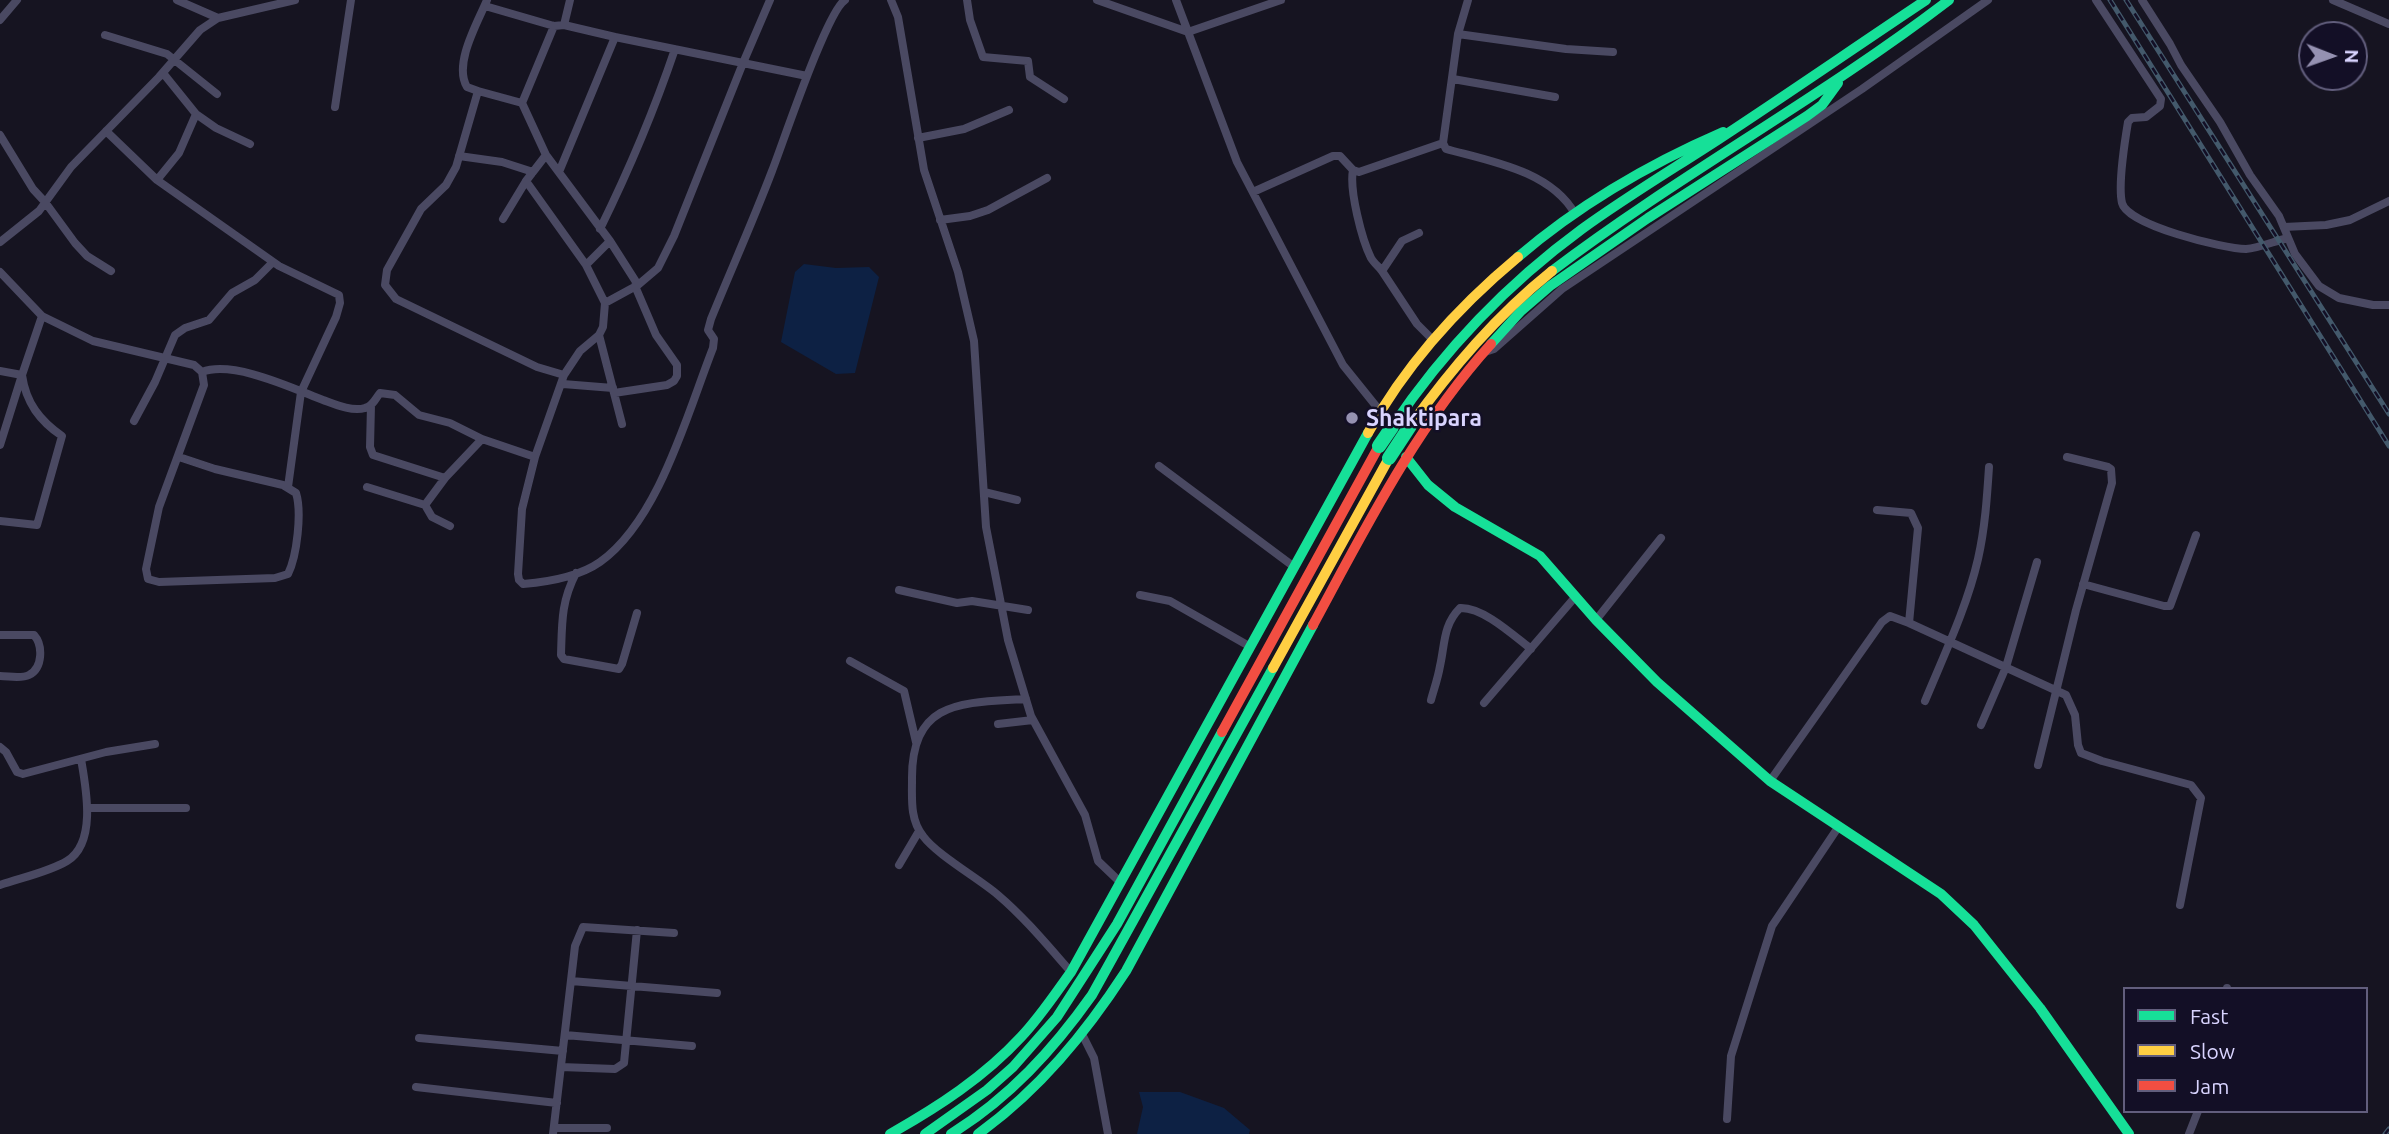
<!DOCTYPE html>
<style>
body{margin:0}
#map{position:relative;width:2389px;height:1134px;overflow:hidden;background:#161421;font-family:Ubuntu,sans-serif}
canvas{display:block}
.legend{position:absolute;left:2123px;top:987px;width:245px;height:126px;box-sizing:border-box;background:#130f26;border:2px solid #625e7d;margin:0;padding:9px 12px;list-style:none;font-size:21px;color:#d9d4ff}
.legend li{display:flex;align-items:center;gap:14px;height:35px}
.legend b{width:35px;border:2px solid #625e7d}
.north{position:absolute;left:2298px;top:21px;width:70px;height:70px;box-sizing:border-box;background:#130f26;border:2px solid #625e7d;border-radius:50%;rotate:91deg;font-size:19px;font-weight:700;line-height:28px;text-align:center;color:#d9d4ff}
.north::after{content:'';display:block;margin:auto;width:24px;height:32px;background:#9591b1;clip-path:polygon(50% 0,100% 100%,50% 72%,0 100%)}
</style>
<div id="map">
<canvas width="2389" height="1134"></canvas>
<ul class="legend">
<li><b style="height:9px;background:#16e098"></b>Fast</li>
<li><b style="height:9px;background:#ffcf43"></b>Slow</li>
<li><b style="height:9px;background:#f24e42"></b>Jam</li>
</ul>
<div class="north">N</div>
</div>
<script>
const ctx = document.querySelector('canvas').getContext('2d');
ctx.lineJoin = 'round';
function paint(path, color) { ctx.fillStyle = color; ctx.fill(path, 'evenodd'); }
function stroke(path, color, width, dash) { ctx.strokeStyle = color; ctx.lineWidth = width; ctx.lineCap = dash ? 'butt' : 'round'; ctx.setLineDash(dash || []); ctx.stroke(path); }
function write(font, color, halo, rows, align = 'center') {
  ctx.font = font + ' Ubuntu,sans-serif'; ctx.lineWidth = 5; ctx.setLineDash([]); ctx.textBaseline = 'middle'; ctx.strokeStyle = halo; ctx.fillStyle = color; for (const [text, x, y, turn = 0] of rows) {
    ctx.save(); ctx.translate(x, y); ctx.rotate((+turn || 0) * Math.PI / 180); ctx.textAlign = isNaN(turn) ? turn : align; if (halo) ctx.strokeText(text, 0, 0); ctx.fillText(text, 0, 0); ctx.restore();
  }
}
const water = new Path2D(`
 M 804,264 L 836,268 L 869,267 L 879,277 L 855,373 L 836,374 L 781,342 L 795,272 Z
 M 1139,1092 L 1180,1092 L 1224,1108 L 1250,1130 L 1249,1134 L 1137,1134 L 1143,1107 Z`);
const street = new Path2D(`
 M 177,0 L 218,18 L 295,0
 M 487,0 C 478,22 453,64 467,87 L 478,91 L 456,167 L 446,185 L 421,209 L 387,270 L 385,285 L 396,299 L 537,367 L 564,375 L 580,351 L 599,335 L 603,327 L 605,303 L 586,265 L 610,241 L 546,155 L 522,103
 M 891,0 L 898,17 L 924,170 L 958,272 L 974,341 L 986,527 L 1008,640 L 1031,716 L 1085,815 L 1098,861 L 1121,883
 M 967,0 L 970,20 L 983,57 L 1028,61 L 1030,77 L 1064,99
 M 1097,0 L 1188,32 L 1281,0
 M 1176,0 L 1237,162 L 1343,365 L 1380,411 L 1391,431
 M 1468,0 L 1458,34 L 1443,143 L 1446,149 C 1490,161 1551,171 1575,214
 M 2096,0 L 2161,99 L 2160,106 L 2146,117 L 2132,118 L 2128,122 C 2125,140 2118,186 2122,203 C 2127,225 2224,249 2246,249 C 2259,248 2275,241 2288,238
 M 2142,0 L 2170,44 L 2181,65 L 2220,122 L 2250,175 L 2279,216 L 2295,254 L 2319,286 L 2339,298 L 2373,305 L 2389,305
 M 2333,0 L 2389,24
 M 485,6 L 554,26 L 564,25 L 615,37 L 559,172
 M 0,20 L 17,0
 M 564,25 L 570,0
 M 1458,34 L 1566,49 L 1613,52
 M 105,35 L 167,54 L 217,94
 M 615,37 L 807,76
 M 1453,79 L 1555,97
 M 478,91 L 522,103 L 554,26
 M 335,107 L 351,0
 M 196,114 L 216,128 L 250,144
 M 106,131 L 157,180 L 279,266 L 339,295 L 340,303 L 336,317 L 301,392 L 288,487
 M 0,135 L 33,189 L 45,202 L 75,243 L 87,256 L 111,271
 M 918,138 L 964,129 L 1009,110
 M 459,156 L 502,162 L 533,172
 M 1353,170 C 1349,190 1362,240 1371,258 C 1374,263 1379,267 1382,271
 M 157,180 L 179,153 L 196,114 L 163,73
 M 526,181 L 586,265
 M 1253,192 L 1333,156 L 1340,156 L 1353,170 L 1359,172 L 1443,143
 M 503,219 L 526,181 L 546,155
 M 940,220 L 970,216 L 988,210 L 1047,178
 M 2284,227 L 2326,225 L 2350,220 L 2389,201
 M 600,229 C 629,170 654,111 675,49
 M 1419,233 L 1402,241 L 1382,271 L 1417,324 L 1432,339
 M 610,241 L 638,285
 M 0,242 L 39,211 L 71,167 L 159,77 L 200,30 L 218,18
 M 0,272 L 42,316 L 93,341 L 194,365 L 202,372 L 204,385 L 159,507 L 146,569 L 148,579 L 159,582 L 275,578 L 288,574 C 297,556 302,512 296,493 L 283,485 L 215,469 L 179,457
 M 605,303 L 638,285 L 658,268 L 674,236 L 743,63 L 770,0
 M 599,335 L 622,424
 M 1485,352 L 1494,349 L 1562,289 L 1862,89 L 1988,0
 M 0,371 L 22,375 L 0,445
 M 202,372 C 233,360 292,388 323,400 C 334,404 352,412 365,408 C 373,406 375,399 380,393 L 395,395 L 419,415 L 450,423 L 482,439
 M 564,375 L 535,457 L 522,509 L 518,574 L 519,580 L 523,584 C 547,582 580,576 600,562 C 659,520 687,414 713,348 L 714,339 L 708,330 L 711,319 C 731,270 753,221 772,171 C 783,143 827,11 845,0
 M 563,384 L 613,388
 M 614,393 L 667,385 L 674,381 L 677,376 L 677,365 L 656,335 L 635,286
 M 371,405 L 370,447 L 373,455 L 445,478
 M 134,421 L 155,382 L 175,335 L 185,328 L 209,320 L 232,293 L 255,280 L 273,262
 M 1159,466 L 1293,566
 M 367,487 L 425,505
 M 984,492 L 1017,500
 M 0,521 L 37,525 L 62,436 C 40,421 26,403 22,375 L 42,316
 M 450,526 L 432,517 L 425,505 L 445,478 L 482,439 L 535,457
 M 576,573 C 561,602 562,623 561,655 L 564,659 L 619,669 L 622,664 L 637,613
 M 2083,584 L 2164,606 L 2170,606 L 2196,535
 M 899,590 L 957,603 L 972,601 L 1028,610
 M 1140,595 L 1170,601 L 1249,646
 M 1596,620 L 1661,538
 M 1909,623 L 2066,695 L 2075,715 L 2078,745 L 2081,753 L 2102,761 L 2191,785 L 2201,798 L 2180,905
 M 0,635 L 34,635 C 43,645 43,668 29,675 C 21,679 9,676 0,676
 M 850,661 L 904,691 L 916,742
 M 1026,699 C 963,703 911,699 912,780 C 912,799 910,820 923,836 C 937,855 978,878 998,895 C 1025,918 1048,946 1071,972
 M 1431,700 C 1434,689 1438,678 1440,666 C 1445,644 1443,625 1460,608 C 1483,607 1513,635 1531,649
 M 1925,701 C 1944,655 1967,607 1978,559 C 1985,528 1987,498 1989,467
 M 1484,703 L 1576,596
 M 998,724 L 1033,720
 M 1981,725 L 2006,667 L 2037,562
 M 0,747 L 6,752 L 17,772 L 23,774 L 106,752 L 155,744
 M 2038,765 L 2076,610 L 2112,483 L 2111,469 L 2108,467 L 2067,457
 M 1770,781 L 1882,622 L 1890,616 L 1909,623 L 1918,528 L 1911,513 L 1877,510
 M 87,808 L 186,808
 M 899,865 L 919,831
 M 0,885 C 20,878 49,872 67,861 C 97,843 86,788 81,759
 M 571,981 L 717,993
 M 2227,989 L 2227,988
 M 1082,1034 L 1094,1058 L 1108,1134
 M 565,1035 L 692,1046
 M 419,1038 L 563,1051
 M 561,1067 L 615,1069 L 624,1063 L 637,930
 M 416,1087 L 557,1103
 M 1727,1119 L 1731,1056 L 1772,926 L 1839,826
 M 554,1128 L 607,1128
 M 553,1134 L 575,946 L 583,927 L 674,933
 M 2189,1134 L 2198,1111`);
const fast = new Path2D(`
 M 1518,257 C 1580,204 1649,164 1723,132
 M 1552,271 C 1680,174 1821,98 1949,0
 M 1491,344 L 1521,311 L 1550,286 L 1648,218 L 1807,116 L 1822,105 L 1838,83
 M 1392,427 C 1444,350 1507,284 1582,229 C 1626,197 1673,169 1719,139 C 1789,93 1857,46 1926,0
 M 1406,457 L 1428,485 L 1455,507 L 1540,556 L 1596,620 L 1657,682 L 1770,781 L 1941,894 L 1974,925 L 2040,1008 L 2129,1134
 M 890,1134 C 938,1107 984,1077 1021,1037 C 1040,1017 1055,994 1071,972 L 1368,433
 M 925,1134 L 987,1090 L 1013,1067 L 1057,1017 L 1117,924 L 1222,732
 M 951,1134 C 1009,1098 1053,1050 1092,995 L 1273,668
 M 978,1134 C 1039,1090 1085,1034 1126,971 L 1313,625`);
const slow = new Path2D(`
 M 1410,426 C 1452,368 1496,316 1552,271
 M 1368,433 C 1406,364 1458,307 1518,257
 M 1273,668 L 1389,458`);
const jam = new Path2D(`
 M 1313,625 C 1366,527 1416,427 1491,344
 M 1222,732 L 1379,446`);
const rail = new Path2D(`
 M 2110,0 L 2389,446
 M 2126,0 L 2389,414
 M 2385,1134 L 2389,1129`);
const fastBridge = new Path2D(`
 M 1379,446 L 1392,427
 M 1389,458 L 1410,426`);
const markers = [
 [1352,418,7,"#9591b1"]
];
const poiNames = [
 ["Shaktipara",1366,418]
];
paint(water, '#0d2144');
stroke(street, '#4a4962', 8);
stroke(fast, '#16e098', 10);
stroke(slow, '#ffcf43', 10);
stroke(jam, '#f24e42', 10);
stroke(rail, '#43596b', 5);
stroke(rail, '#130f26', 2.5, [8]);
stroke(fastBridge, '#16e098', 14);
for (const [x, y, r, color] of markers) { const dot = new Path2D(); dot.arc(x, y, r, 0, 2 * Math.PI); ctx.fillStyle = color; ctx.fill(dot); stroke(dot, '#130f26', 2.5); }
write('bold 23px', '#d9d4ff', '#130f26', poiNames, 'left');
</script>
